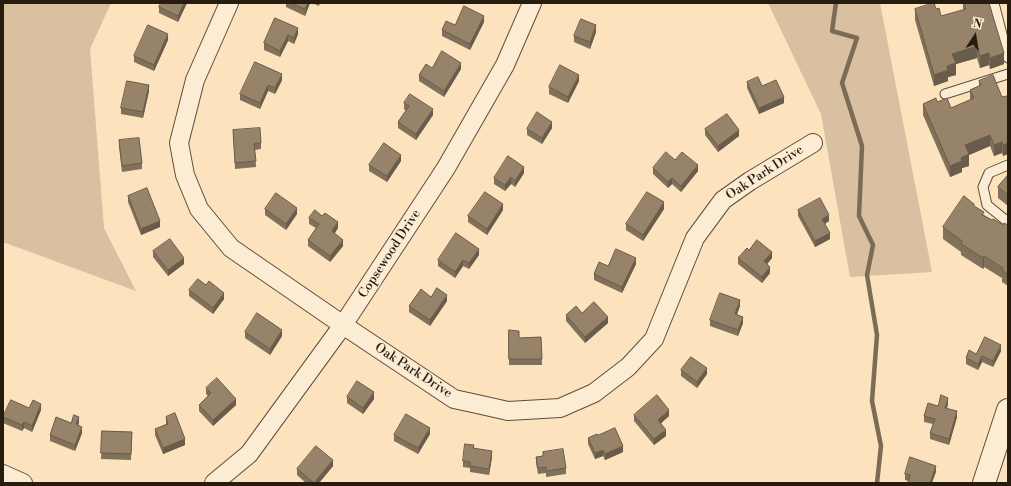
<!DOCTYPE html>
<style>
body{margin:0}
#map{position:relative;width:1011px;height:486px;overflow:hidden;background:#fce2bd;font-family:"Libre Bodoni",serif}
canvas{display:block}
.frame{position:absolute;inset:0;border:4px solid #281c11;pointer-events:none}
.north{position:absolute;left:955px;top:16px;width:40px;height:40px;-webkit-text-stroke:3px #fdecd4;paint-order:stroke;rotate:12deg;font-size:11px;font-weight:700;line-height:16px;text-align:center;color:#281c11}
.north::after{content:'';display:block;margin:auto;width:14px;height:18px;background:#281c11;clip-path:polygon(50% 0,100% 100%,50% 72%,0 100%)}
</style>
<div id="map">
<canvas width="1011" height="486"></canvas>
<div class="frame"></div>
<div class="north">N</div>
</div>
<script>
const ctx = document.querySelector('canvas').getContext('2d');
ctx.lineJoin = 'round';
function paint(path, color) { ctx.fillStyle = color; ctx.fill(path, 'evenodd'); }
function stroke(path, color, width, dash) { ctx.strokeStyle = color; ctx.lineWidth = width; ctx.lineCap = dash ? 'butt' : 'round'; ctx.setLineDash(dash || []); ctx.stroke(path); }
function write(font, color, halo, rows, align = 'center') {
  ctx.font = font + ' "Libre Bodoni",serif'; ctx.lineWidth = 3; ctx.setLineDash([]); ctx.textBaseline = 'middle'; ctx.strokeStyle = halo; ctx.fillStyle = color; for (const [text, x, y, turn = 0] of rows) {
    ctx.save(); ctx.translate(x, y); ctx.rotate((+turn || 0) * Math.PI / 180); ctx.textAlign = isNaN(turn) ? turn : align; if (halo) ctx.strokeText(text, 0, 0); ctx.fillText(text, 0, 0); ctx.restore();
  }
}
const green = new Path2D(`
 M 3,3 L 111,3 L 90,49 L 104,228 L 136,291 L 3,242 Z
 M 768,3 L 880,3 L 932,272 L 850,277 L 821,114 Z`);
const stream = new Path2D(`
 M 836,3 L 832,31 L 857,38 L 842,83 L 862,146 L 859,216 L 873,245 L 867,275 L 877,335 L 872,401 L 881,446 L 877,483`);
const service = new Path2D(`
 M 994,3 L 1008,58
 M 945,94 L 1008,74
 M 1008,165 L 989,173 L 983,187 L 987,205 L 1008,222`);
const minor = new Path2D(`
 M 229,3 L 195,80 L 179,143 L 185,175 L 199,209 L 231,248 L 343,325 L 454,399 L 477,404 L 508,411 L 560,408 L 594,393 L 628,367 L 654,339 L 695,238 L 723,200 L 750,181 L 813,143
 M 3,474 L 23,483
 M 214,483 L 249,454 L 343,325 L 446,168 L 505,65 L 532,3`);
const tertiary = new Path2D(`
 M 984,483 L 1008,410`);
const wall = new Path2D(`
 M 187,3 L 178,22 L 159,13 L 159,7 Z
 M 286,3 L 310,3 L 305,16 L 286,7 Z
 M 312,3 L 320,3 L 319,6 Z
 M 963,3 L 989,3 L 1004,64 L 990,69 L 989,65 L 980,68 L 977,58 L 956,64 L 956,75 L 948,77 L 948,81 L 934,86 L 915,20 L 915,9 L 936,9 L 941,16 L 963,10 Z
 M 275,18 L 298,34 L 294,44 L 288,41 L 280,57 L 264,50 L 264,43 Z
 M 484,22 L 470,50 L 442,36 L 442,30 L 455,25 Z
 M 596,32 L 590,49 L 574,42 L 574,36 Z
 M 168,40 L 154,71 L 134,62 L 134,56 Z
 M 432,68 L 461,69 L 444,97 L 419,81 L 419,75 Z
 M 282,80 L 275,94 L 268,91 L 260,109 L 240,100 L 240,94 Z
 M 579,81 L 568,103 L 549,94 L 549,87 Z
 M 979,81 L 1002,97 L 1008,99 L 1008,154 L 1003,156 L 1002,153 L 994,156 L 990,146 L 969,155 L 969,166 L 962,168 L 962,172 L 950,177 L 923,115 L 923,104 L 937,102 L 951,108 L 970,100 L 970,90 L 979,86 Z
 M 747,82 L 762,86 L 784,103 L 759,114 L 747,88 Z
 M 149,91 L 143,118 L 121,114 L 121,108 Z
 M 404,103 L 433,115 L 416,140 L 398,128 L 398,122 L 406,111 L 404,109 Z
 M 552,128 L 542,144 L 527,135 L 527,129 Z
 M 705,129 L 739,136 L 718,152 L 705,135 Z
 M 233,130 L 261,143 L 261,149 L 255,150 L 256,167 L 235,169 Z
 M 119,140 L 142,163 L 142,169 L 122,172 L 119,147 Z
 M 675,160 L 698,171 L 681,192 L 672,184 L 668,188 L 653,174 L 653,168 Z
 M 401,161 L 387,182 L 369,171 L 369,165 Z
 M 524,173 L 515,187 L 511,184 L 505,191 L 494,184 L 494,178 Z
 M 1008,175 L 1008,206 L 998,198 L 998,187 Z
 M 128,196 L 160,227 L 141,235 L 128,202 Z
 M 974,206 L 984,215 L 992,220 L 1003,225 L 1008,225 L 1008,286 L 1002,282 L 1002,278 L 984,267 L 983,269 L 961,255 L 961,252 L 943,239 L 943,227 Z
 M 265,209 L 297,214 L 286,230 L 265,215 Z
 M 664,209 L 643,241 L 626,230 L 626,224 Z
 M 503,210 L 487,235 L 468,222 L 468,216 Z
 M 798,210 L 829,221 L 825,224 L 830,239 L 815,247 L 798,216 Z
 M 309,218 L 338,228 L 334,233 L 343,246 L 330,262 L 308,246 L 308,240 L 316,228 L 309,224 Z
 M 749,250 L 772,258 L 767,264 L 770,273 L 762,283 L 738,264 L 738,258 Z
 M 153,251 L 184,264 L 168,276 L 153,257 Z
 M 479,255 L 469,269 L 463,266 L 455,278 L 438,266 L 438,260 Z
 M 636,264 L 622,293 L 594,280 L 594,274 L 608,266 Z
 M 189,290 L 224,299 L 213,314 L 189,296 Z
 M 431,297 L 447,301 L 430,326 L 409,312 L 409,306 Z
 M 740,306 L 737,314 L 743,323 L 738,336 L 710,326 L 710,320 Z
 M 582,313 L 608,323 L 585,343 L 566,321 L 566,315 Z
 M 509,330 L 519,338 L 541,337 L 542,365 L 509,365 Z
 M 245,332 L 282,336 L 270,355 L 245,338 Z
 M 1001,351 L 993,367 L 982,362 L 978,370 L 966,364 L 966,358 L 976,354 Z
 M 681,370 L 707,374 L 697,388 L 681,376 Z
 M 206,388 L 236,405 L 213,426 L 199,411 L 199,405 L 208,396 L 206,394 Z
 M 347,397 L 374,399 L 363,414 L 347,403 Z
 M 948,404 L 947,408 L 957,417 L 949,445 L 930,439 L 930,433 L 933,424 L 924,422 L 924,416 L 938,406 Z
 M 29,408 L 41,410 L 32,432 L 24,428 L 22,431 L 3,423 L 3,417 Z
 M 634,415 L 669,416 L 661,423 L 666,436 L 654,445 L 634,421 Z
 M 166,417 L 185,445 L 163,454 L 155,435 L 155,429 L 166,424 Z
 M 71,423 L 79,423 L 78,425 L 82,433 L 75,451 L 50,441 L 50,435 Z
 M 102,431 L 132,432 L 131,460 L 101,459 Z
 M 430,434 L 418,454 L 394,441 L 394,435 Z
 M 588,438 L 623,452 L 605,460 L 603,456 L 595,459 L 588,444 Z
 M 474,448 L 492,457 L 489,475 L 470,472 L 470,468 L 463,467 L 463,461 Z
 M 543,452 L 566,468 L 566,474 L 546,477 L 546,473 L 538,474 L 536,463 L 536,457 L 543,456 Z
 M 333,466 L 319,483 L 306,483 L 297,475 L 297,469 Z
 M 936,472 L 908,481 L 905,480 L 905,474 Z`);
const shadedWall = new Path2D(`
 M 184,3 L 187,3 L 178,22 L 178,16 Z
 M 308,3 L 310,3 L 305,16 L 305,9 Z
 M 484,16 L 484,22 L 470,50 L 470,44 Z
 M 596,25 L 596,32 L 590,49 L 590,42 Z
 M 298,28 L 298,34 L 294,44 L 294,38 Z
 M 168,34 L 168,40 L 154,71 L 154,65 Z
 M 288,35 L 288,41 L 280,57 L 280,51 Z
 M 977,46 L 977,58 L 956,64 L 956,75 L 948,77 L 948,81 L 934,86 L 934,75 L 952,54 Z
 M 989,53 L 989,65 L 980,68 L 980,56 Z
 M 1004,53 L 1004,64 L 990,69 L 990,58 Z
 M 461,63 L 461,69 L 444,97 L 444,91 Z
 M 282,74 L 282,80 L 275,94 L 275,88 Z
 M 579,75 L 579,81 L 568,103 L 568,97 Z
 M 149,85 L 149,91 L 143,118 L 143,112 Z
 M 268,85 L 268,91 L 260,109 L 260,103 Z
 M 784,97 L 784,103 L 759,114 L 759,108 Z
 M 433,109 L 433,115 L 416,140 L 416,134 Z
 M 552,122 L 552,128 L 542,144 L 542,138 Z
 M 739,130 L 739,136 L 718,152 L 718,146 Z
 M 990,135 L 990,146 L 969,155 L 969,166 L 962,168 L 962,172 L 950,177 L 950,166 L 961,158 L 965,145 Z
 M 1002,142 L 1002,153 L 994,156 L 994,145 Z
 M 1008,143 L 1008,154 L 1003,156 L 1003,145 Z
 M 401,155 L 401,161 L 387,182 L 387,176 Z
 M 698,165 L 698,171 L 681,192 L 681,186 Z
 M 524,167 L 524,173 L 515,187 L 515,181 Z
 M 511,177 L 511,184 L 505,191 L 505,185 Z
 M 672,178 L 672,184 L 668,188 L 668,182 Z
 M 664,202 L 664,209 L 643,241 L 643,235 Z
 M 503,204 L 503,210 L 487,235 L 487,229 Z
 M 297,208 L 297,214 L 286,230 L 286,224 Z
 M 829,215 L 829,221 L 822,225 L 822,219 Z
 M 160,221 L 160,227 L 141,235 L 141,229 Z
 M 338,222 L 338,228 L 332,238 L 332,231 Z
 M 830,233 L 830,239 L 815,247 L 815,241 Z
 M 343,240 L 343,246 L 330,262 L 330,256 Z
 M 479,249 L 479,255 L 469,269 L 469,263 Z
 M 772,252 L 772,258 L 764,268 L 764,261 Z
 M 984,256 L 984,267 L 983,269 L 983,258 Z
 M 184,258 L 184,264 L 168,276 L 168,270 Z
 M 636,258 L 636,264 L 622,293 L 622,287 Z
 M 463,260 L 463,266 L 455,278 L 455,272 Z
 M 770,267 L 770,273 L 762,283 L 762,277 Z
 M 224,293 L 224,299 L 213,314 L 213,308 Z
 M 447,295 L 447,301 L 430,326 L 430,320 Z
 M 740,300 L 740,306 L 735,320 L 735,314 Z
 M 608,317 L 608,323 L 585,343 L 585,337 Z
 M 743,317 L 743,323 L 738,336 L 738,330 Z
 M 282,330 L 282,336 L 270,355 L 270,349 Z
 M 1001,345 L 1001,351 L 993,367 L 993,361 Z
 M 982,356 L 982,362 L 978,370 L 978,364 Z
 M 707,368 L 707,374 L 697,388 L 697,382 Z
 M 374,392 L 374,399 L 363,414 L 363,408 Z
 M 948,398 L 948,404 L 945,414 L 945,408 Z
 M 236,399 L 236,405 L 213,426 L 213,420 Z
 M 41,404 L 41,410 L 32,432 L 32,426 Z
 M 669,410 L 669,416 L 658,426 L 658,420 Z
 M 957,411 L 957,417 L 949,445 L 949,439 Z
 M 79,417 L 79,423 L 76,431 L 76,424 Z
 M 24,422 L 24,428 L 22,431 L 22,425 Z
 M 82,427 L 82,433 L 75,451 L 75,445 Z
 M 430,428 L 430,434 L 418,454 L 418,448 Z
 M 666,430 L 666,436 L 654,445 L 654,439 Z
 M 185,439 L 185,445 L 163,454 L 163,448 Z
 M 623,446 L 623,452 L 605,460 L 605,454 Z
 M 603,450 L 603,456 L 595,459 L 595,453 Z
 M 492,451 L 492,457 L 489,475 L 489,469 Z
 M 333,460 L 333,466 L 319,483 L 314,483 Z
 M 936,466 L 936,472 L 932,483 L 930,483 Z`);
const building = new Path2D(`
 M 161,3 L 184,3 L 178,16 L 159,7 Z
 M 291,3 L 308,3 L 305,9 Z
 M 934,3 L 936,9 L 939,8 L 941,16 L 966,9 L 964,3 L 989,3 L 1004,53 L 990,58 L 989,53 L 980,56 L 977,46 L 952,54 L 956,63 L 947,66 L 948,70 L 934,75 L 915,9 Z
 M 464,6 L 484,16 L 470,44 L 442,30 L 446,21 L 455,25 Z
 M 275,18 L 298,28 L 294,38 L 288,35 L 280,51 L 264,43 Z
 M 581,19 L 596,25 L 590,42 L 574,36 Z
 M 148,25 L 168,34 L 154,65 L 134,56 Z
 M 442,51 L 461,63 L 444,91 L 419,75 L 426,64 L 432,68 Z
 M 255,62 L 282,74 L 275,88 L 268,85 L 260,103 L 240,94 Z
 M 560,65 L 579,75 L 568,97 L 549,87 Z
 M 993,75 L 1002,97 L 1007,96 L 1008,99 L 1008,143 L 1003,145 L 1002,142 L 994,145 L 990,135 L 965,145 L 969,154 L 961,158 L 962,161 L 950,166 L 923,104 L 936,98 L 937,102 L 947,98 L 951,108 L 974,98 L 970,90 L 981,85 L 979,81 Z
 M 758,77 L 762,86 L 776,80 L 784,97 L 759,108 L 747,82 Z
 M 127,81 L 149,85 L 143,112 L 121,108 Z
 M 410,94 L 433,109 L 416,134 L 398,122 L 409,106 L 404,103 Z
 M 537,112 L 552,122 L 542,138 L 527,129 Z
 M 727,114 L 739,130 L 718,146 L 705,129 Z
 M 260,128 L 261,143 L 254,144 L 256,161 L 235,163 L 233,130 Z
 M 139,138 L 142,163 L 122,166 L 119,140 Z
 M 384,143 L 401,155 L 387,176 L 369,165 Z
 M 666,152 L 675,160 L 682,152 L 698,165 L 681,186 L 672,178 L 668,182 L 653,168 Z
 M 508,156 L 524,167 L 515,181 L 511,177 L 505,185 L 494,178 Z
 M 1008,175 L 1008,195 L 998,187 Z
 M 147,188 L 160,221 L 141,229 L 128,196 Z
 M 485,192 L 503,204 L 487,229 L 468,216 Z
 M 647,192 L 664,202 L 643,235 L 626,224 Z
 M 276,193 L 297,208 L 286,224 L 265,209 Z
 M 964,196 L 974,204 L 974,206 L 984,212 L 982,215 L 992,220 L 993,219 L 1003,225 L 1004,223 L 1008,225 L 1008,275 L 1002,270 L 1003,268 L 984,256 L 983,258 L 961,244 L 962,241 L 943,227 Z
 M 820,198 L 829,215 L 822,219 L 830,233 L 815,241 L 798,210 Z
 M 315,210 L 322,216 L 325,213 L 338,222 L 332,231 L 343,240 L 330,256 L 308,240 L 319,224 L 309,218 Z
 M 456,233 L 479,249 L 469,263 L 463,260 L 455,272 L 438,260 Z
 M 170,239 L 184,258 L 168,270 L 153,251 Z
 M 757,240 L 772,252 L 764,261 L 770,267 L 762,277 L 738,258 L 747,248 L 749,250 Z
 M 616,249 L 636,258 L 622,287 L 594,274 L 599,262 L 608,266 Z
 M 198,279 L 206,285 L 209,281 L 224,293 L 213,308 L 189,290 Z
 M 437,288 L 447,295 L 430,320 L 409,306 L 421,289 L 431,297 Z
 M 720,293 L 740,300 L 735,314 L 743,317 L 738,330 L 710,320 Z
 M 594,302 L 608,317 L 585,337 L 566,315 L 576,306 L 582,313 Z
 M 257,313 L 282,330 L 270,349 L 245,332 Z
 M 509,330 L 519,331 L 519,338 L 541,337 L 542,359 L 509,359 Z
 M 985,337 L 1001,345 L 993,361 L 982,356 L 978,364 L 966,358 L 969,350 L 976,354 Z
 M 691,357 L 707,368 L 697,382 L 681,370 Z
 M 217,378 L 236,399 L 213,420 L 199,405 L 211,393 L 206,388 Z
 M 357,381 L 374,392 L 363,408 L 347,397 Z
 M 657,395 L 669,410 L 658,420 L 666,430 L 654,439 L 634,415 Z
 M 941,395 L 948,398 L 945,408 L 957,411 L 949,439 L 930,433 L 935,419 L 924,416 L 928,403 L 938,406 Z
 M 11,400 L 29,408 L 33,400 L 41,404 L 32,426 L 24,422 L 22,425 L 3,417 Z
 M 175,413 L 185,439 L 163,448 L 155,429 L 168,424 L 166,417 Z
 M 406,414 L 430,428 L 418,448 L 394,435 Z
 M 74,415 L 79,417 L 76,424 L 82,427 L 75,445 L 50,435 L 56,417 L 71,423 Z
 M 615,428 L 623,446 L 605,454 L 603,450 L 595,453 L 588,438 L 597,434 L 598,435 Z
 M 102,431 L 132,432 L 131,454 L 101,453 Z
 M 465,444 L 474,445 L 473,448 L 492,451 L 489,469 L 470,466 L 470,462 L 463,461 Z
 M 316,446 L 333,460 L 314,483 L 297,469 Z
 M 563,449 L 566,468 L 546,471 L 546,467 L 538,468 L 536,457 L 543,456 L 543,452 Z
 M 910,457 L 936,466 L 930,483 L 908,483 L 910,475 L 905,474 Z`);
const streetNames = [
 ["Oak Park Drive",765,173,-33],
 ["Copsewood Drive",390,254,-57],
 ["Oak Park Drive",413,371,33]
];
paint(green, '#d8c0a0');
stroke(stream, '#7c6b55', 4.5);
stroke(service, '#5d4e3c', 11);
stroke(minor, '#5d4e3c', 20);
stroke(tertiary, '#5d4e3c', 24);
stroke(service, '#fdecd4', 9);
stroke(minor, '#fdecd4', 18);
stroke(tertiary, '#fdecd4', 22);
paint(wall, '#81715b');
paint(shadedWall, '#695c4a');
paint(building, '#96836a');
stroke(building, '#695c4a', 1);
write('13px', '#281c11', '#fdecd4', streetNames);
</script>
